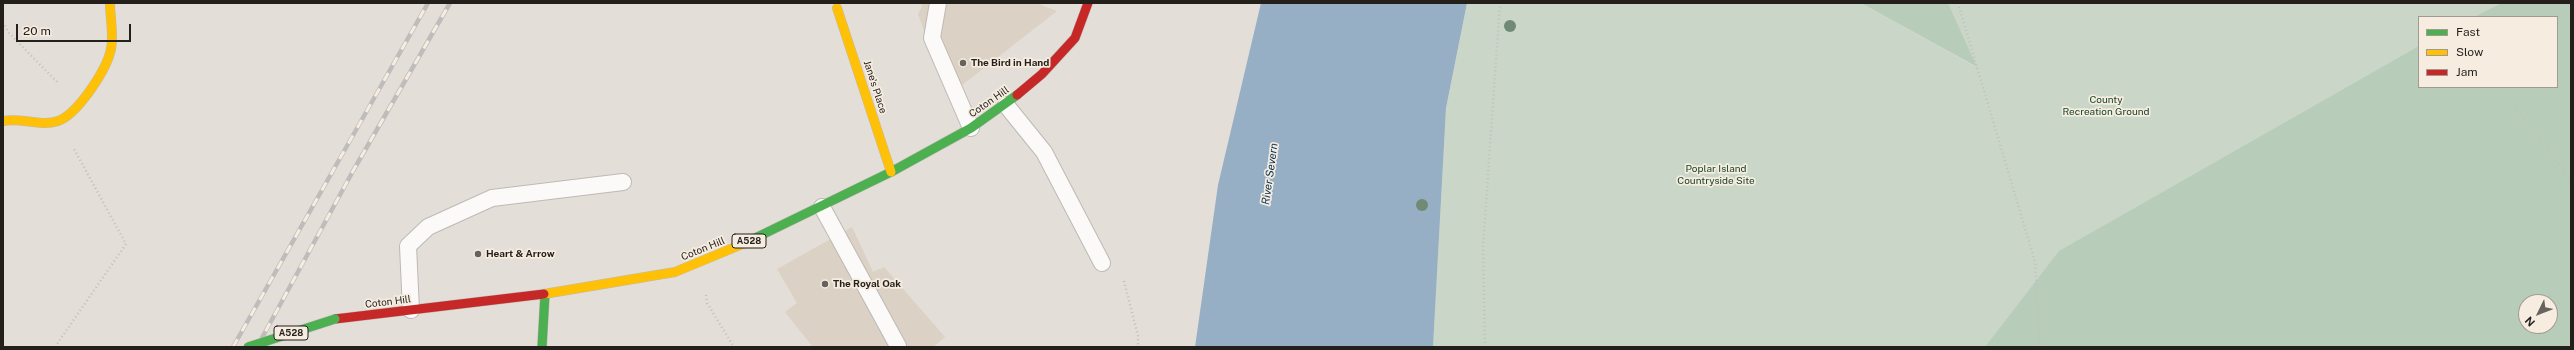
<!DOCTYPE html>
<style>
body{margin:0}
#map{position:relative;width:2574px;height:350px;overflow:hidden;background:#e4ded8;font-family:"Public Sans",sans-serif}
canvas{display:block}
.frame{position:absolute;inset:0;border:4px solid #231f1b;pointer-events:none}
.legend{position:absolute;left:2418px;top:16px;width:140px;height:72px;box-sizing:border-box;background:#f6ece0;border:1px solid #a29a91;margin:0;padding:5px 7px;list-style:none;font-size:12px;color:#231f1b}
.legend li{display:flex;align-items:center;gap:8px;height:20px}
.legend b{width:20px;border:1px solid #a29a91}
.north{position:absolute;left:2518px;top:294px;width:40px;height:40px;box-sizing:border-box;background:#f6ece0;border:1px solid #a29a91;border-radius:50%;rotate:227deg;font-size:11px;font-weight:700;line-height:16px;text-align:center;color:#231f1b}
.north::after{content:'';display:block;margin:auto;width:14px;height:18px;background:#67625d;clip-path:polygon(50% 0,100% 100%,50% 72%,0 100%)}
.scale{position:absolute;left:16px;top:24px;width:115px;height:18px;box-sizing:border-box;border:2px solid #231f1b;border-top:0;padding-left:5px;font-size:12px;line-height:14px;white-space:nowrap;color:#231f1b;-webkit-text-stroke:3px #f6ece0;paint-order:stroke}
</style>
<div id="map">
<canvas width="2574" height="350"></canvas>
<div class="frame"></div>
<ul class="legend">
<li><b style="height:5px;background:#4caf50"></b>Fast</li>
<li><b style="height:5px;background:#ffc107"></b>Slow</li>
<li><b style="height:5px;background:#c62828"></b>Jam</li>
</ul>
<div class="north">N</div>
<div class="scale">20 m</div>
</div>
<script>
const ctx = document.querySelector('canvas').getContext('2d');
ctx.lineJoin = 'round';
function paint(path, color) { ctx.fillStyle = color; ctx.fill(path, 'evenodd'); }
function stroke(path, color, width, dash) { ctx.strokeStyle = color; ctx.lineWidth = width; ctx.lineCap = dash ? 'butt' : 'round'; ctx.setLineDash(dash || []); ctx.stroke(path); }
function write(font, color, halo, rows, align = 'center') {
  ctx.font = font + ' "Public Sans",sans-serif'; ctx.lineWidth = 3.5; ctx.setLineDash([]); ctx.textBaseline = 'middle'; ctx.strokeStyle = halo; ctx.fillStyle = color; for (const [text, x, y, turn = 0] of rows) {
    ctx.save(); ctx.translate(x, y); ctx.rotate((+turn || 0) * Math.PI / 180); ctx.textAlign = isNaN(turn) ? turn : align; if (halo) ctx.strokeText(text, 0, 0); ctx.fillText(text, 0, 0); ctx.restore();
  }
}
const built = new Path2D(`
 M 920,3 L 1036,3 L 1057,11 L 948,96 L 918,14 L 922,6 Z
 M 852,227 L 873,272 L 884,267 L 945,337 L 933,347 L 813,347 L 785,312 L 797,303 L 777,269 Z`);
const green = new Path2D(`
 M 1467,3 L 1861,3 L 1976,67 L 1948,3 L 2528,3 L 2542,17 L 2419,17 L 2419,87 L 2557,87 L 2571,347 L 1433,347 L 1446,108 ZM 2526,302 L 2550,302 L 2550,326 L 2526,326 Z`);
const forest = new Path2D(`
 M 1861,3 L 1948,3 L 1977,67 Z
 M 2502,3 L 2571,3 L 2571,347 L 1985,347 L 2059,251 L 2419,46 L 2419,87 L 2557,87 L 2557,17 L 2474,17 ZM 2526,302 L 2550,302 L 2550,326 L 2526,326 Z`);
const water = new Path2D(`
 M 1261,3 L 1467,3 L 1446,108 L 1433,347 L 1195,347 L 1218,185 Z`);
const path = new Path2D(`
 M 1958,3 L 2035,262 L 2040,347
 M 3,22 L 9,33 L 57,82
 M 2500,87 L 2571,180
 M 1124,281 L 1138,336 L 1138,347
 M 706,295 L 707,303 L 734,347
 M 55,347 L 126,244 L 74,149
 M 1485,347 L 1483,247 L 1500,3`);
const lane = new Path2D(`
 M 938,3 L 932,38 L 971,128
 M 1006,105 L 1044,152 L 1102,263
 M 822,207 L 898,346
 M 411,310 L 408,246 L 428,227 L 492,198 L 623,182`);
const fast = new Path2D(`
 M 745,243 L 891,172 L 971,128 L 1017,95
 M 542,347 L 545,294`);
const slow = new Path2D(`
 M 837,8 L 891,172
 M 3,121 C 21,117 40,127 58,121 C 78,114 107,69 111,49 C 114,34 110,18 110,3
 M 544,294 L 675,272 L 745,243`);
const jam = new Path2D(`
 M 1017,95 L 1042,74 L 1075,38 L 1088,3
 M 335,319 L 544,294`);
const rail = new Path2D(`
 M 233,347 L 428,3
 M 257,347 L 353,171 L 450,3`);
const fastBridge = new Path2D(`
 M 248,347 L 335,319`);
const trees = [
 [1510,26],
 [1422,205]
];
const markers = [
 [963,63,4,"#67625d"],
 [478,254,4,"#67625d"],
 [825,284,4,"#67625d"]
];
const shields = [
 [749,241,34],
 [291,333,34]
];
const shieldNames = [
 ["A528",749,241],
 ["A528",291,333]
];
const poiNames = [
 ["The Bird in Hand",971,63],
 ["Heart & Arrow",486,254],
 ["The Royal Oak",833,284]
];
const streetNames = [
 ["Jane's Place",875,87,72],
 ["Coton Hill",989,102,-35],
 ["Coton Hill",703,249,-22],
 ["Coton Hill",388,302,-7]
];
const parkNames = [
 ["County",2106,100],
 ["Recreation Ground",2106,112],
 ["Poplar Island",1716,169],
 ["Countryside Site",1716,181]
];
const waterNames = [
 ["River Severn",1270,174,-82]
];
paint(built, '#dbd1c5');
paint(green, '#cad7c8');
paint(forest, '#b8cdb9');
paint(water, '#96afc4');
stroke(lane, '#beb9b5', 18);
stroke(fast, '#beb9b5', 10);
stroke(slow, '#beb9b5', 10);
stroke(jam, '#beb9b5', 10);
stroke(path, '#c2bfbd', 2.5, [1, 3]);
stroke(lane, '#fbfaf9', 16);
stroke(fast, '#4caf50', 9);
stroke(slow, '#ffc107', 9);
stroke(jam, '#c62828', 9);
stroke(rail, '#bfbdbb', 4.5);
stroke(rail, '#f6ece0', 3, [9]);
stroke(fastBridge, '#bdbab6', 10, []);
stroke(fastBridge, '#4caf50', 9);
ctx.fillStyle = '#708a76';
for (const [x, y] of trees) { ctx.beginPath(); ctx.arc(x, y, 6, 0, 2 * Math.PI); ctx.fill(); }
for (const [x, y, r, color] of markers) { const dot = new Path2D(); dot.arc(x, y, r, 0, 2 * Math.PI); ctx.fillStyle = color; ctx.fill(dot); stroke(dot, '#f6ece0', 1.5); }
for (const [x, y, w] of shields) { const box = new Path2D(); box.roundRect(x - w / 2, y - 7, w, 14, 3); ctx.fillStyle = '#f6ece0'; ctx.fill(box); stroke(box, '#231f1b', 1); }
write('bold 9px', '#231f1b', null, shieldNames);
write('bold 10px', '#231f1b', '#f6ece0', poiNames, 'left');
write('10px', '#231f1b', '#f6ece0', streetNames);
write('10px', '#124526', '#f6ece0', parkNames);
write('italic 11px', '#003151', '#f6ece0', waterNames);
</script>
